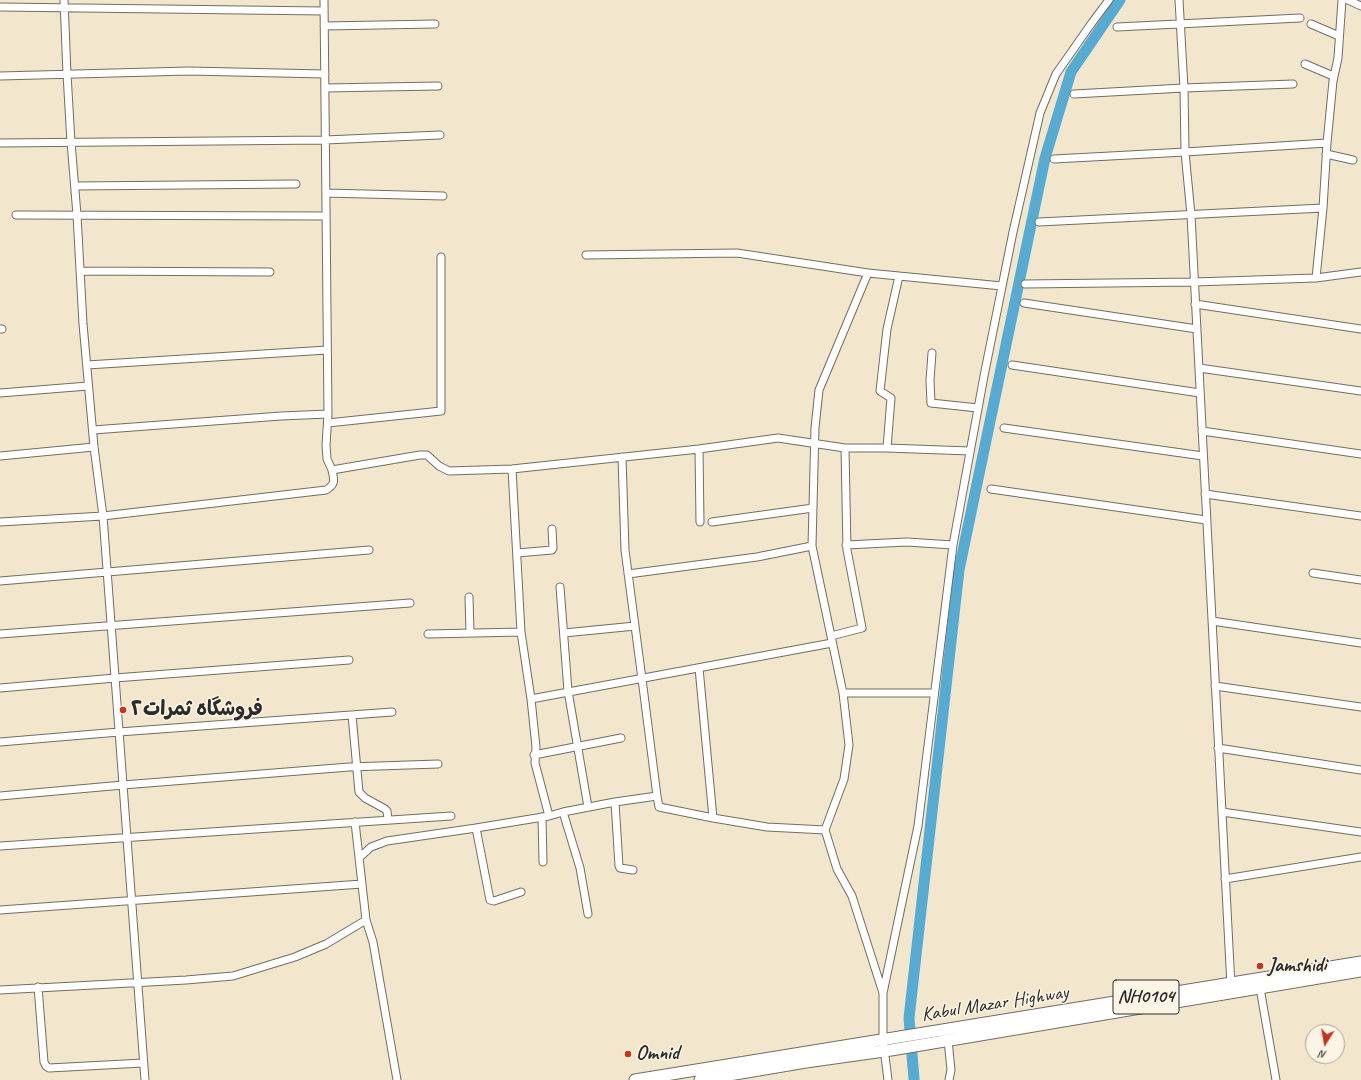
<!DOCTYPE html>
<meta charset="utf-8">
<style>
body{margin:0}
#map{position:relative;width:1361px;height:1080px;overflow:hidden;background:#f2e7cc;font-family:Caveat,sans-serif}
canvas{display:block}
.north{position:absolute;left:1305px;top:1024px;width:40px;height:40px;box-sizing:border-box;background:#fcf5e5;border:1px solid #a8a49b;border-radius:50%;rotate:191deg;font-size:11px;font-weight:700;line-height:16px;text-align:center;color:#2b2b2b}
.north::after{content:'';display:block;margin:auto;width:14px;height:18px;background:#c8321e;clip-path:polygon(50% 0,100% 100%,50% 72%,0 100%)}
</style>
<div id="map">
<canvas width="1361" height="1080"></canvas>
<div class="north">N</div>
</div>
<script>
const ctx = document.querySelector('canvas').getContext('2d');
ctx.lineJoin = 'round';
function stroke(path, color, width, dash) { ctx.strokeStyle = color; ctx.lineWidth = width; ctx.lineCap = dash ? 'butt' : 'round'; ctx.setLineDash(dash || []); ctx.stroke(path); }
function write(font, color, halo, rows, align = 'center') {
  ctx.font = font + ' Caveat,"Playpen Sans Arabic",sans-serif'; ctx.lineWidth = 3; ctx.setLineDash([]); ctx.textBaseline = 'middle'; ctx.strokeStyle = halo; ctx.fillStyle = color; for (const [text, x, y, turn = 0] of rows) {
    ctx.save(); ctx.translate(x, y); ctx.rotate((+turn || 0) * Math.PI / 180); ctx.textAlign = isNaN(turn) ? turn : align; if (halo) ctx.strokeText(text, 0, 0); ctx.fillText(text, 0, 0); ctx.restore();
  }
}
const stream = new Path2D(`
 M 914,1079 L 914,1080`);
const river = new Path2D(`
 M 914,1079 L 909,1018 L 959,570 L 1045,158 L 1071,72 L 1120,0`);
const minor = new Path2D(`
 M 64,0 L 67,74 L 71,142 L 77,215 L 83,324 L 94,447 L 103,516 L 145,1080
 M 324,0 L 328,414 L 326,445 L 327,459 L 332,470
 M 1179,0 L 1184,88 L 1185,152 L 1191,215 L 1231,986
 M 1348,0 L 1361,6
 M 0,7 L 324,11
 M 1311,24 L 1339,36
 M 324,26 L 435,24
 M 1117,27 L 1300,18
 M 1305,64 L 1333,76
 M 0,76 L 189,71 L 325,74
 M 325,88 L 438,86
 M 1074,94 L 1184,88 L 1293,84
 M 0,143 L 325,140 L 440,135
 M 1326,154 L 1353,160
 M 1054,159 L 1185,152 L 1327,143
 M 75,186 L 296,184
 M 326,193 L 443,196
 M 16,215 L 326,216
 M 1039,222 L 1323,208
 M 586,255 L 737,253 L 868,273
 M 80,271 L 270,272
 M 1316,278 L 1323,208 L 1327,143 L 1333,81 L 1338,58 L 1342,0
 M 1025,284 L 1194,282 L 1316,278 L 1361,272
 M 1024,303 L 1197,329
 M 1195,304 L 1361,329
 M 0,329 L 2,329
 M 932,353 L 930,380 L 931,403 L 978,408
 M 87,365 L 327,350
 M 1012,365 L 1200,393
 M 1199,368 L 1361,391
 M 0,393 L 88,386
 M 328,423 L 441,411 L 441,257
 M 1004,428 L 1203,456
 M 93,430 L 281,416 L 328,414
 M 1202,431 L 1361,454
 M 887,448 L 891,398 L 880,391 L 887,329 L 899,276
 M 699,449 L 700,522
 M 0,456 L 94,447
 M 622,457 L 625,550 L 642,679 L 657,796 L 659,807 L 713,818 L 767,827 L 825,830
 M 512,469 L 521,632 L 531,699 L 536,747 L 535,763 L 549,816
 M 991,489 L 1206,520
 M 1205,494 L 1361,516
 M 0,522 L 103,516 L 326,490 C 336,484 334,480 332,470 L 420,455 L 427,455 L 439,466 L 449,471 L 512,469 L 699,449 L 778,438 L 845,448 L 887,448 L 970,451
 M 712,522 L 813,508
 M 846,545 L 907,542 L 953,545
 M 517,553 L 552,550 L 553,548 L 552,529
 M 1313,573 L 1361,580
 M 628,574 L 757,557 L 812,546
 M 0,581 L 369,550
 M 560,587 L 568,691 L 588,807
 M 469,597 L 470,633
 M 1212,621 L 1361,643
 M 564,633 L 635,626
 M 0,634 L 410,603
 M 428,634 L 521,632
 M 831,636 L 862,628 L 847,550 L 845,448
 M 699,668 L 713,818
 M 1215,686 L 1361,707
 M 0,688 L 115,678 L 349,660
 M 843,693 L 934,693
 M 531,699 L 832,643
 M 352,715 L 359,792 L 365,798 L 385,809 L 387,811 L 388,820
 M 0,742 L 119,732 L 392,712
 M 1218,748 L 1361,770
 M 534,755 L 621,738
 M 0,796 L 123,785 L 349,767 L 438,764
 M 615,802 L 619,866 L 620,868 L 633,870
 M 563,812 L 580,868 L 588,914
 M 1222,812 L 1361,832
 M 542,817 L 543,862
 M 355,822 L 366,920 L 373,942 L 397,1080
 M 476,828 L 490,900 L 494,901 L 521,892
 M 0,846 L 451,816
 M 360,857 L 371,847 L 387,841 L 476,828 L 549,816 L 563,812 L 615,802 L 657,796
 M 1225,879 L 1361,857
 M 0,910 L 362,884
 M 38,987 L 44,1062 L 46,1066 L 49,1068 L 143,1063
 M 1260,988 L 1276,1080
 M 0,990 L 186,980 L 233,976 L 295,957 L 326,944 L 366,920
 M 883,993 L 918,826 L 953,545 L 984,376 L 1013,232 L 1040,113 L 1056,74 L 1091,24 L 1109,0
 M 948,1040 L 951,1070 L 949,1080
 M 888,1080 L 883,1040 L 883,993 L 852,896 L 837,869 L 825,830 L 844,779 L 849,745 L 843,693 L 812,546 L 815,428 L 819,390 L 868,273 L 1002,286`);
const trunk = new Path2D(`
 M 635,1080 L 1361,962
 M 700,1080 L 806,1062 L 891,1050 L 1361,971`);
const markers = [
 [123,710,4,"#c8321e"],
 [1260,966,4,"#c8321e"],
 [628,1054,4,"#c8321e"]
];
const shields = [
 [1146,997,66]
];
const shieldNames = [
 ["NH0104",1146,997]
];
const poiNames = [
 ["فروشگاه ثمرات٢",131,710],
 ["Jamshidi",1268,966],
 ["Omnid",636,1054]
];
const streetNames = [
 ["Kabul Mazar Highway",995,1004,-9]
];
stroke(stream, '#56abd2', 2);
stroke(river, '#56abd2', 11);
stroke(minor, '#716d63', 9);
stroke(trunk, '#716d63', 13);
stroke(minor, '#fff', 7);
stroke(trunk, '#fff', 11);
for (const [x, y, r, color] of markers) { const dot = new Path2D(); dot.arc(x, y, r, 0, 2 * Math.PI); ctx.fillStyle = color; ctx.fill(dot); stroke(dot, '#fcf5e5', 1.5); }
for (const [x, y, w] of shields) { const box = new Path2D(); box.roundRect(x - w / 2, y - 17, w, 34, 3); ctx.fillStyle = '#fcf5e5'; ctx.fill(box); stroke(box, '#2b2b2b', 1); }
write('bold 19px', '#2b2b2b', null, shieldNames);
write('bold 20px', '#2b2b2b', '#fcf5e5', poiNames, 'left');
write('20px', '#2b2b2b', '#fcf5e5', streetNames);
</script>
